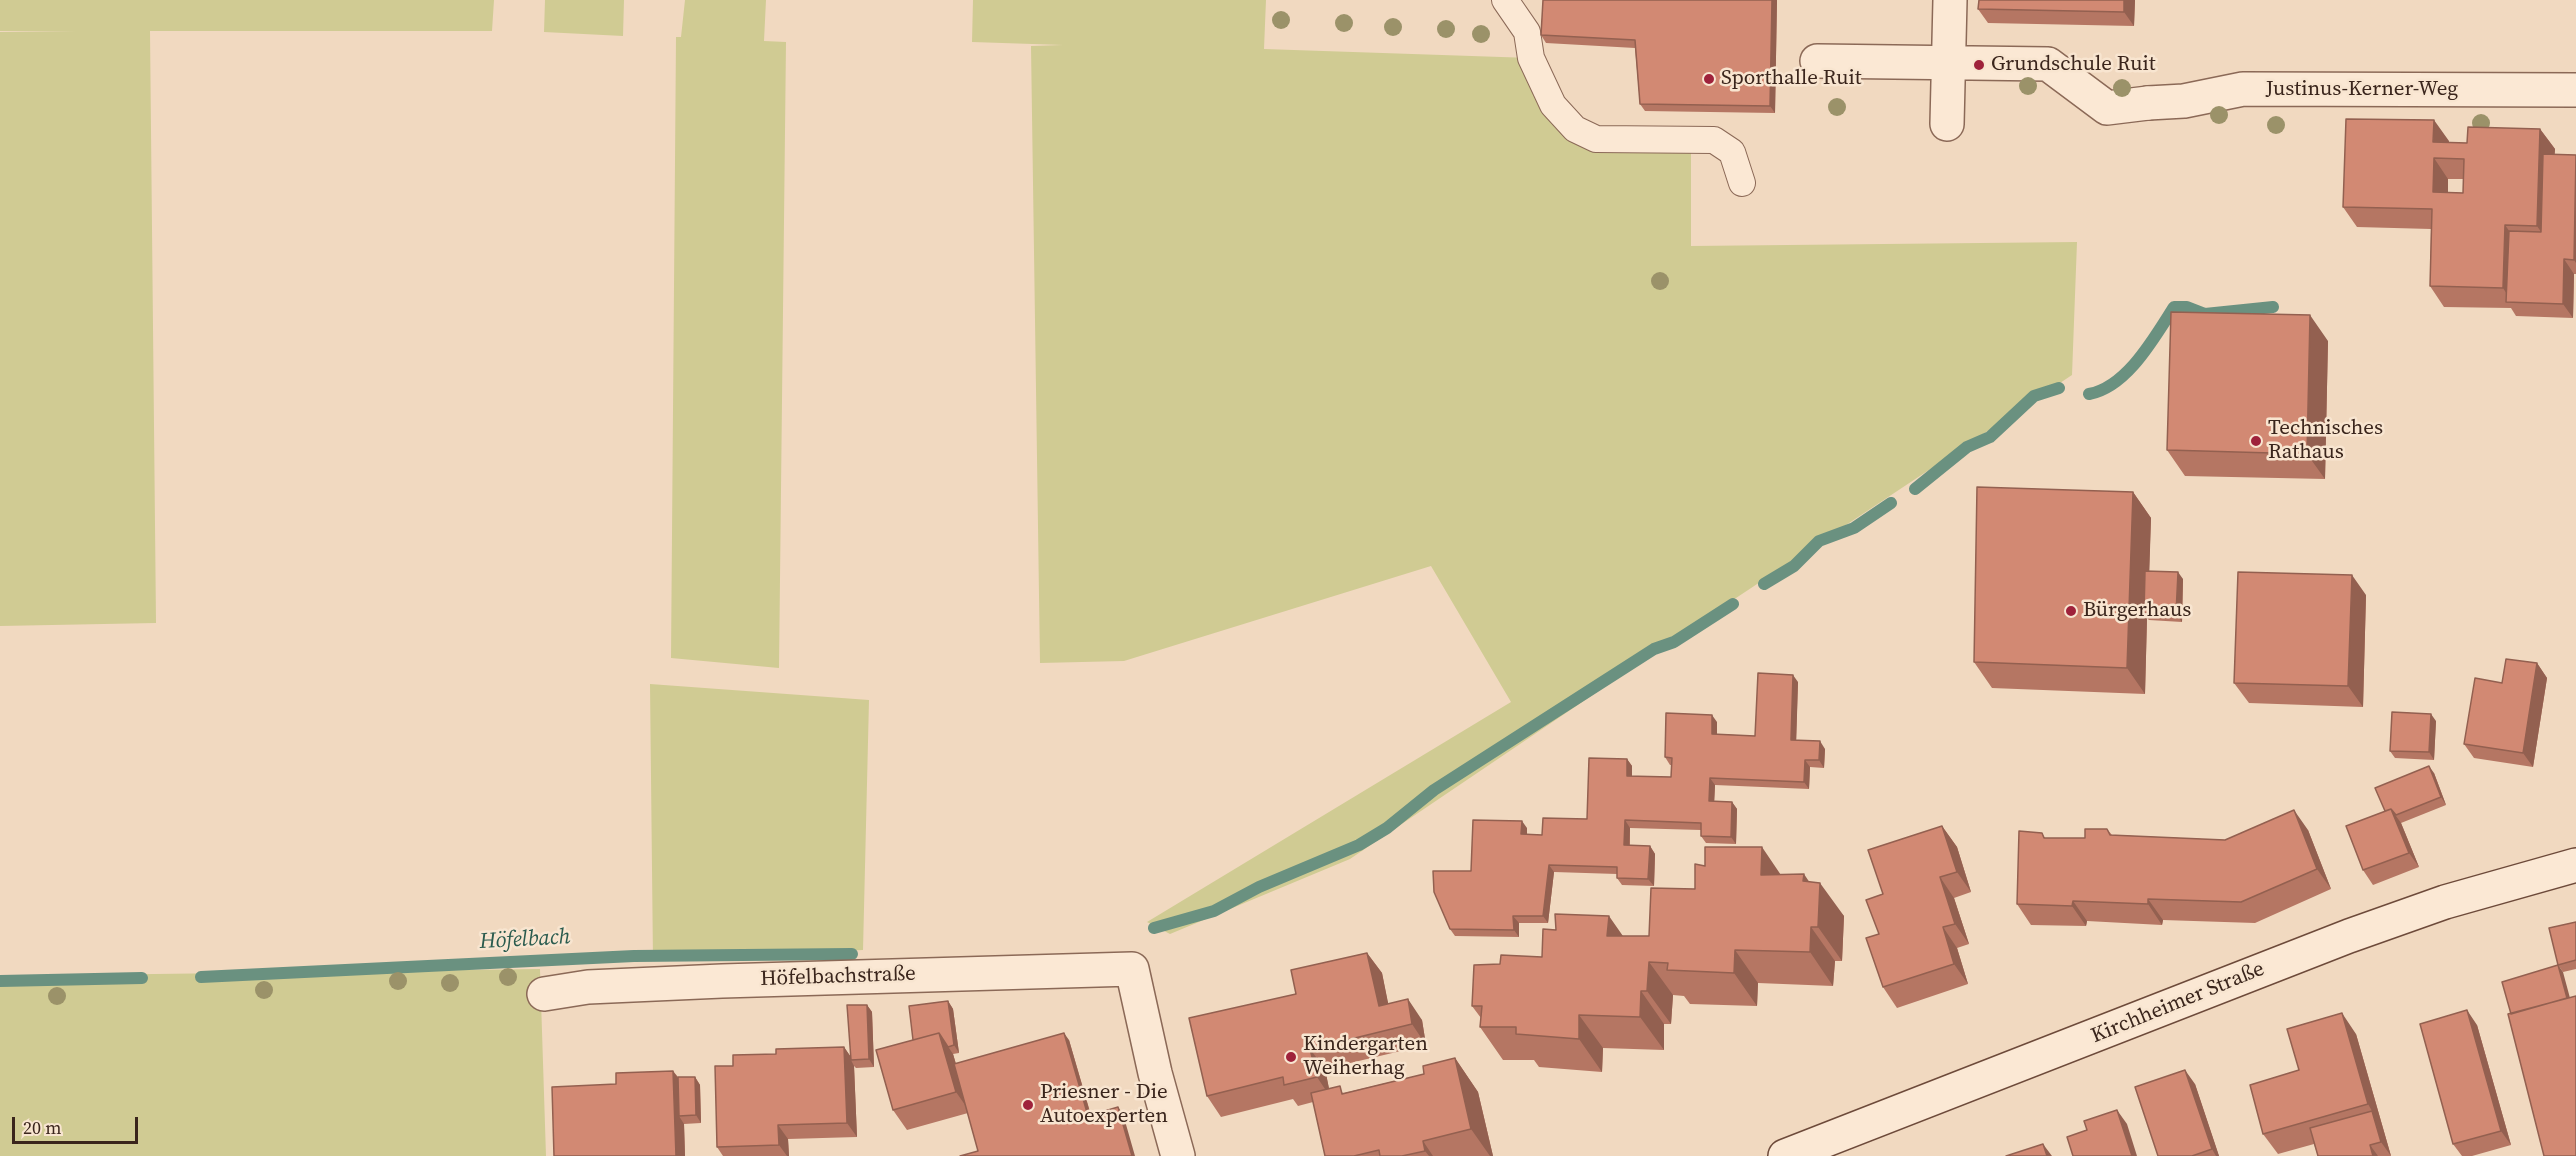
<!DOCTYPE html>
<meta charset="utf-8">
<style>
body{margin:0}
#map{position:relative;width:2576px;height:1156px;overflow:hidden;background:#f1d9c0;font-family:"Source Serif 4",serif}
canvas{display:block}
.scale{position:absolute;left:12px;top:1117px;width:126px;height:27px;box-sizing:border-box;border:3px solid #3a251c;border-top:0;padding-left:8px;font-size:18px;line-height:21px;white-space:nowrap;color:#3a251c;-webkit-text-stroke:4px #f8e5d0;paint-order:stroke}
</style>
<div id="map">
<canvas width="2576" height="1156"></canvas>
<div class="scale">20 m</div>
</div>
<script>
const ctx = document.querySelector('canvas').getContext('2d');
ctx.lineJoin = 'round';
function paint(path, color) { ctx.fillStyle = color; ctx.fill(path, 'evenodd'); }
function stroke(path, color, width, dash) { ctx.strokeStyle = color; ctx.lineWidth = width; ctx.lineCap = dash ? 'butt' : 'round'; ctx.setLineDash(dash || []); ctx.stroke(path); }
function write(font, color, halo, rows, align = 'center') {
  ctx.font = font + ' "Source Serif 4",serif'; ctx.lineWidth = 5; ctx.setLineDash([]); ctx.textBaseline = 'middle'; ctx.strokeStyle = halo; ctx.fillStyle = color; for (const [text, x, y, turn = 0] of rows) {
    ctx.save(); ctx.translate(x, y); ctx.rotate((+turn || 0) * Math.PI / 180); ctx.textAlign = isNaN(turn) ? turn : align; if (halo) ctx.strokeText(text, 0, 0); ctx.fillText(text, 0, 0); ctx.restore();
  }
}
const green = new Path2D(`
 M 0,0 L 494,0 L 492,31 L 150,31 L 156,623 L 0,626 L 0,32 L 76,31 L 0,31 Z
 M 545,0 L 624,0 L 623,36 L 544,32 Z
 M 685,0 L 766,0 L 764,41 L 786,42 L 779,668 L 671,658 L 676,37 L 681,37 Z
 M 973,0 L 1266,0 L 1264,49 L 1531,58 L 1596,139 L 1691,140 L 1691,246 L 2077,242 L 2072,375 L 1733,600 L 1350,859 L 1170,934 L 1147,922 L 1511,702 L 1431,566 L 1124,661 L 1040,663 L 1031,46 L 1063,45 L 972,42 Z
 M 650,684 L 869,700 L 863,950 L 653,961 Z
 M 540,969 L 546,1156 L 0,1156 L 0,976 Z`);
const stream = new Path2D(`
 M 2089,394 C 2127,387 2154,338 2174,307 L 2187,307 L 2205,314 L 2273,307
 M 1915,489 L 1967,447 L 1990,437 L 2034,396 L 2059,388
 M 1764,584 L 1794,566 L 1819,541 L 1854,528 L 1891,503
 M 1154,928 L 1214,911 L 1259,887 L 1359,845 L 1387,828 L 1434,790 L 1654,649 L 1674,642 L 1733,604
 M 201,977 L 634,956 L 852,954
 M 0,981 L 142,978`);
const service = new Path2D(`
 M 1505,0 L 1527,32 L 1531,58 L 1553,105 L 1575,129 L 1596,139 L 1714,140 L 1732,152 L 1742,183`);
const pedestrian = new Path2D(`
 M 1817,61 L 2048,64 L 2107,108 L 2148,103
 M 1947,124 L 1950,0`);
const minor = new Path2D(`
 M 2148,103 L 2184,101 L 2243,89 L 2576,90
 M 544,994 L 588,987 L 722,981 L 1132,969 L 1155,1073 L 1178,1156`);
const secondary = new Path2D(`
 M 1785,1156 L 2349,936 L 2445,902 L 2576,865`);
const trees = [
 [1281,20],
 [1344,23],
 [1393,27],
 [1446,29],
 [1481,34],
 [2028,86],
 [2122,88],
 [1837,107],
 [2219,115],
 [2481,123],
 [2276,125],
 [1660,281],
 [508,977],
 [398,981],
 [450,983],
 [264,990],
 [57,996]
];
const wall = new Path2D(`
 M 1543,0 L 1777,0 L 1775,113 L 1645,111 L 1640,104 L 1635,48 L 1546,43 L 1541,35 Z
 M 1979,0 L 2135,0 L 2134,26 L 1988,23 L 1978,9 Z
 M 2540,129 L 2555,149 L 2554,154 L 2576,155 L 2576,274 L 2574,274 L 2573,318 L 2516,316 L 2511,308 L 2444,307 L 2430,286 L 2431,229 L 2357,227 L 2343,207 L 2449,141 L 2449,143 L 2467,143 ZM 2448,179 L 2464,179 L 2463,193 L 2448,192 Z
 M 2328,341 L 2325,479 L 2185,476 L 2167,450 Z
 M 2133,492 L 2151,518 L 2149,571 L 2183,579 L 2182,622 L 2149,620 L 2147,618 L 2145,694 L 1992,688 L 1974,662 Z
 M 2366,595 L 2363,707 L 2249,703 L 2234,683 Z
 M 2537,663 L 2547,678 L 2533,767 L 2474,758 L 2464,744 L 2502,683 Z
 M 1798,682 L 1796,740 L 1825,749 L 1824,768 L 1810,767 L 1809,789 L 1715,785 L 1714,801 L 1732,802 L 1737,809 L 1736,844 L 1706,843 L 1701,836 L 1701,830 L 1630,828 L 1630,846 L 1650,846 L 1655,854 L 1654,886 L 1622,885 L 1617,878 L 1617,874 L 1554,872 L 1548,923 L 1519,923 L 1519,937 L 1455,936 L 1450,929 L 1471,871 L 1527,828 L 1527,834 L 1542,835 L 1587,819 L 1627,759 L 1632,766 L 1632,776 L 1671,777 L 1671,765 L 1670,765 L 1665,757 L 1717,722 L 1717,734 L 1755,736 Z
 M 2436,721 L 2434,760 L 2395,758 L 2390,751 Z
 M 2434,773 L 2446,805 L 2401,823 L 2419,867 L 2373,885 L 2363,870 L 2385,811 Z
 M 1942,826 L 1957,847 L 1971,892 L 1954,898 L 1969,944 L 1957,948 L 1968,984 L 1897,1008 L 1883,987 L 1879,934 Z
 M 2107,829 L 2112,835 L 2225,840 L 2308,830 L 2331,889 L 2255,923 L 2163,920 L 2162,925 L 2087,921 L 2086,926 L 2031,925 L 2017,904 L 2042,833 L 2045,838 L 2085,838 Z
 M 1705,866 L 1781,875 L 1808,882 L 1844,916 L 1842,961 L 1835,961 L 1833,986 L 1758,983 L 1757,1006 L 1690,1004 L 1684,996 L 1673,995 L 1671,1024 L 1664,1024 L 1664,1050 L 1603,1048 L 1602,1072 L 1539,1067 L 1534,1060 L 1503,1060 L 1480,1027 L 1481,1018 L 1472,1006 L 1500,964 L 1542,957 L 1623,936 L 1649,936 L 1695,889 Z
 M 2576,922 L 2576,969 L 2563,972 L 2558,965 Z
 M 1367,953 L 1382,973 L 1388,1004 L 1422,1020 L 1426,1045 L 1325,1069 L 1329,1089 L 1344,1093 L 1424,1074 L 1455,1058 L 1478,1092 L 1493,1156 L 1325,1156 L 1313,1102 L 1298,1106 L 1293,1099 L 1221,1117 L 1207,1096 L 1296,994 Z
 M 948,1001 L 953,1009 L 959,1053 L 953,1054 L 956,1064 L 1069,1040 L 1091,1115 L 1123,1114 L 978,1151 L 968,1113 L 907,1130 L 893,1110 L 913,1040 Z
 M 867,1005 L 872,1012 L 874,1067 L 856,1068 L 854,1066 L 857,1137 L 788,1139 L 789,1156 L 723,1156 L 717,1147 L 733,1066 L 776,1054 L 844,1047 L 850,1056 Z
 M 2477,1025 L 2511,1145 L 2472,1156 L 2462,1156 L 2453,1144 Z
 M 2356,1034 L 2391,1156 L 2318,1156 L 2314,1144 L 2278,1154 L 2263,1134 L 2299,1070 Z
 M 673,1071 L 678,1077 L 695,1077 L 700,1085 L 701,1123 L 684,1124 L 685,1156 L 554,1156 L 616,1084 Z
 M 2195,1084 L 2219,1156 L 2158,1156 Z`);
const shadedWall = new Path2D(`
 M 1772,0 L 1777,0 L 1775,113 L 1770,106 Z
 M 2124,0 L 2135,0 L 2134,26 L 2124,12 Z
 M 2434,120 L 2449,141 L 2448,159 L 2433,142 Z
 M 2540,129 L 2555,149 L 2551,246 L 2537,226 Z
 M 2434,158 L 2448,179 L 2448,213 L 2433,192 Z
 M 2576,176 L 2576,263 L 2574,260 Z
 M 2505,225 L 2519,245 L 2512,302 L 2503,288 Z
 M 2564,259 L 2574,274 L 2573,318 L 2563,304 Z
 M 2310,315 L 2328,341 L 2325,479 L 2307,454 Z
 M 2133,492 L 2151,518 L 2148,613 L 2144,613 L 2147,618 L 2145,694 L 2127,668 Z
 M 2178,572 L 2183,579 L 2182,622 L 2176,614 Z
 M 2352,575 L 2366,595 L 2363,707 L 2348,686 Z
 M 2537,663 L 2547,678 L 2533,767 L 2523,753 Z
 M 1793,675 L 1798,682 L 1796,748 L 1791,740 Z
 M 2431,714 L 2436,721 L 2434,760 L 2429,752 Z
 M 1712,715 L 1717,722 L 1717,741 L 1712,734 Z
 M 1820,741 L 1825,749 L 1824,768 L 1819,760 Z
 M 1627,759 L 1632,766 L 1632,783 L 1627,776 Z
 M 1805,760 L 1810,767 L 1809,789 L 1804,782 Z
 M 2429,766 L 2434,773 L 2446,805 L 2441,797 Z
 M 1710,778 L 1715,785 L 1714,808 L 1709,801 Z
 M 1732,802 L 1737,809 L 1736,844 L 1731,837 Z
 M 2391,809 L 2401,823 L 2419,867 L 2409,853 Z
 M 2294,810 L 2308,830 L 2331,889 L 2317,869 Z
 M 1625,820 L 1630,828 L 1629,853 L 1624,845 Z
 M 1522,821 L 1527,828 L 1527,841 L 1521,834 Z
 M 1942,826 L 1957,847 L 1971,892 L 1957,872 Z
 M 1650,846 L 1655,854 L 1654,886 L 1648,879 Z
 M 1762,847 L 1785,881 L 1761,875 Z
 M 1549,865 L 1554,872 L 1548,923 L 1543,916 Z
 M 1804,874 L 1820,898 L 1820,883 L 1844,916 L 1842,961 L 1818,927 L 1803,881 Z
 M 1940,877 L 1954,898 L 1969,944 L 1955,924 Z
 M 2148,899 L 2163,920 L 2162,925 L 2148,904 Z
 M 2073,901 L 2087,921 L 2086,926 L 2072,906 Z
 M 1513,916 L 1519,923 L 1519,937 L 1514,930 Z
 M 1609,916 L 1632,949 L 1607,936 Z
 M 1811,927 L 1835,961 L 1833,986 L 1810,952 Z
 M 1943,927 L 1957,948 L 1968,984 L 1954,964 Z
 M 1735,950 L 1758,983 L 1757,1006 L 1734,973 Z
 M 1367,953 L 1382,973 L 1393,1027 L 1379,1006 Z
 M 1649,962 L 1673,995 L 1671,1024 L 1647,991 Z
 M 2558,965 L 2563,972 L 2574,1013 L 2568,1005 Z
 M 1641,991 L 1664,1024 L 1664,1050 L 1640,1017 Z
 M 1408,999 L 1422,1020 L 1426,1045 L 1412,1024 Z
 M 948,1001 L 953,1009 L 959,1053 L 954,1045 Z
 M 867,1005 L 872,1012 L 874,1067 L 869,1059 Z
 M 2467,1010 L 2477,1025 L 2511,1145 L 2501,1131 Z
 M 2342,1013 L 2356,1034 L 2391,1156 L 2381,1142 L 2372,1111 L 2368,1104 Z
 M 1579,1015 L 1603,1048 L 1602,1072 L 1579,1039 Z
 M 939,1033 L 953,1054 L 970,1112 L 956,1092 Z
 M 1064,1033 L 1069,1040 L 1093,1123 L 1088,1116 Z
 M 844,1047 L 853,1060 L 851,1060 L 854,1066 L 857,1137 L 847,1123 Z
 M 1310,1049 L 1325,1069 L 1331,1098 L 1317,1077 Z
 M 1455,1058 L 1478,1092 L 1493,1156 L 1490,1156 L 1471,1129 Z
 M 2185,1070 L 2195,1084 L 2219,1156 L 2216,1156 L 2212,1149 Z
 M 673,1071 L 683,1085 L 679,1116 L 684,1124 L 685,1156 L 676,1156 Z
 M 695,1077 L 700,1085 L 701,1123 L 696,1115 Z
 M 1118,1107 L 1123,1114 L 1135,1156 L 1132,1156 Z
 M 2117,1110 L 2127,1124 L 2137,1156 L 2132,1156 Z
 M 778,1125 L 788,1139 L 789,1156 L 787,1156 L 779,1145 Z
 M 1423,1141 L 1433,1156 L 1429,1156 L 1425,1151 Z
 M 2043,1144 L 2052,1156 L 2047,1156 Z
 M 2370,1145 L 2378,1156 L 2373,1156 Z`);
const building = new Path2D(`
 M 1543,0 L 1772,0 L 1770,106 L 1640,104 L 1635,40 L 1541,35 Z
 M 1979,0 L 2124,0 L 2124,12 L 1978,9 Z
 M 2346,119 L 2434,120 L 2433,142 L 2467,143 L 2468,127 L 2540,129 L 2537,226 L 2505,225 L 2503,288 L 2430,286 L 2432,209 L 2343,207 ZM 2434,158 L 2464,159 L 2463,193 L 2433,192 Z
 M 2543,154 L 2576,155 L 2574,260 L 2564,259 L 2563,304 L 2506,302 L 2509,231 L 2541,232 Z
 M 2171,312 L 2310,315 L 2307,454 L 2167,450 Z
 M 1977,487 L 2133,492 L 2127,668 L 1974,662 Z
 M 2145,571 L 2178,572 L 2176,614 L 2144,613 Z
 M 2238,572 L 2352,575 L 2348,686 L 2234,683 Z
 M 2506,659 L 2537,663 L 2523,753 L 2464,744 L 2475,678 L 2502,683 Z
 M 1758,673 L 1793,675 L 1791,740 L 1820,741 L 1819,760 L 1805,760 L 1804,782 L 1710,778 L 1709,801 L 1732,802 L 1731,837 L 1701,836 L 1701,823 L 1625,820 L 1624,845 L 1650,846 L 1648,879 L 1617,878 L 1617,867 L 1549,865 L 1543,916 L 1513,916 L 1514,930 L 1450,929 L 1434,892 L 1433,871 L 1471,871 L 1473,820 L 1522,821 L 1521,834 L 1542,835 L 1543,818 L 1587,819 L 1589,758 L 1627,759 L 1627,776 L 1671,777 L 1672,758 L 1665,757 L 1666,713 L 1712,715 L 1712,734 L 1755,736 Z
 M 2392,712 L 2431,714 L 2429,752 L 2390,751 Z
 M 2429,766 L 2441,797 L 2396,815 L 2391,809 L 2385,811 L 2375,788 Z
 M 2391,809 L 2409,853 L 2363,870 L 2346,826 Z
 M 2294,810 L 2317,869 L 2241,902 L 2148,899 L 2148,904 L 2073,901 L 2072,906 L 2017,904 L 2019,831 L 2042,833 L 2044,838 L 2085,838 L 2085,829 L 2107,829 L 2110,835 L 2225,840 Z
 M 1942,826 L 1957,872 L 1940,877 L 1955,924 L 1943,927 L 1954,964 L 1883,987 L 1866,938 L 1879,934 L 1866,900 L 1883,894 L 1868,850 Z
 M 1705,847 L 1762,847 L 1761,875 L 1804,874 L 1803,881 L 1820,883 L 1818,927 L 1811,927 L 1810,952 L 1735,950 L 1734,973 L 1667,970 L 1668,963 L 1649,962 L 1647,991 L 1641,991 L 1640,1017 L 1579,1015 L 1579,1039 L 1516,1034 L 1516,1027 L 1480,1027 L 1482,1006 L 1472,1006 L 1474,965 L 1500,964 L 1501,955 L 1542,957 L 1543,929 L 1556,930 L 1555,914 L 1609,916 L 1607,936 L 1649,936 L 1651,888 L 1695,889 L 1695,864 L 1705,866 Z
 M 2576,922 L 2576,960 L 2558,965 L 2549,928 Z
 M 1367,953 L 1379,1006 L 1408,999 L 1412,1024 L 1310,1049 L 1317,1077 L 1284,1085 L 1283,1077 L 1207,1096 L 1189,1018 L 1296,994 L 1291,970 Z
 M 2558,965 L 2567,998 L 2511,1014 L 2502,982 Z
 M 2576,996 L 2576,1156 L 2544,1156 L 2508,1014 Z
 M 948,1001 L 954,1045 L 948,1047 L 939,1033 L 913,1040 L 909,1006 Z
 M 847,1005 L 867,1005 L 869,1059 L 851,1060 Z
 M 2467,1010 L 2501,1131 L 2453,1144 L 2420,1024 Z
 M 2342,1013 L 2368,1104 L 2263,1134 L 2250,1085 L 2299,1070 L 2287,1029 Z
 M 939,1033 L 956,1092 L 893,1110 L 876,1050 Z
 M 1064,1033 L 1088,1116 L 1118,1107 L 1132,1156 L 960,1156 L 978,1151 L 954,1064 Z
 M 844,1047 L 847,1123 L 778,1125 L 779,1145 L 717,1147 L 715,1066 L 733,1066 L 733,1055 L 776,1054 L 776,1049 Z
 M 1455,1058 L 1471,1129 L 1423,1141 L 1425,1151 L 1402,1156 L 1380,1156 L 1379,1150 L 1354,1156 L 1325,1156 L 1311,1093 L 1340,1086 L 1342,1094 L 1424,1074 L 1423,1066 Z
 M 2185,1070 L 2212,1149 L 2192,1156 L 2158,1156 L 2135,1087 Z
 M 673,1071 L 676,1156 L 554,1156 L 552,1087 L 616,1084 L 616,1073 Z
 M 678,1077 L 695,1077 L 696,1115 L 679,1116 Z
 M 2117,1110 L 2132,1156 L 2073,1156 L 2067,1137 L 2087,1130 L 2084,1121 Z
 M 2372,1111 L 2381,1142 L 2370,1145 L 2373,1156 L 2318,1156 L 2310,1128 Z
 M 2043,1144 L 2047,1156 L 2006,1156 Z`);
const markers = [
 [1979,65,6,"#9f223b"],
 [1709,79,6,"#9f223b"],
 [2256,441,6,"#9f223b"],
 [2071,611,6,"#9f223b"],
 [1291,1057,6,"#9f223b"],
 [1028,1105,6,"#9f223b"]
];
const poiNames = [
 ["Grundschule Ruit",1991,65],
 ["Sporthalle Ruit",1721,79],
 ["Technisches",2268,429],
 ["Rathaus",2268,453],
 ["Bürgerhaus",2083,611],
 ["Kindergarten",1303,1045],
 ["Weiherhag",1303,1069],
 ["Priesner - Die",1040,1093],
 ["Autoexperten",1040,1117]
];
const streetNames = [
 ["Justinus-Kerner-Weg",2362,90],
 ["Höfelbachstraße",838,977,-2],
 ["Kirchheimer Straße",2178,1003,-22]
];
const waterNames = [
 ["Höfelbach",525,940,-3]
];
paint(green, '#d0cb93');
stroke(stream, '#6a9180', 12);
stroke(service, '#8b6957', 28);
stroke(pedestrian, '#8b6957', 36);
stroke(minor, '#8b6957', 36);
stroke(secondary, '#6d4a3a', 36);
stroke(service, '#fbe8d4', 26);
stroke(pedestrian, '#fbe8d4', 33);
stroke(minor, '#fbe8d4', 33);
stroke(secondary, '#fbe8d4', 33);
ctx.fillStyle = '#9b9269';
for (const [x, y] of trees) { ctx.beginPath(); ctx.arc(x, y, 9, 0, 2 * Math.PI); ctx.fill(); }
paint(wall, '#b57663');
paint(shadedWall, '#936050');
paint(building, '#d28973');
stroke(building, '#936050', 1.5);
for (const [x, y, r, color] of markers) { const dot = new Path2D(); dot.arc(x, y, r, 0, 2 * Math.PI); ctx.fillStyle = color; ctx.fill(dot); stroke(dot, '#f8e5d0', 2); }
write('21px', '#3a251c', '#f8e5d0', poiNames, 'left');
write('21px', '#3a251c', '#f8e5d0', streetNames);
write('italic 22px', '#2a5b4e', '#f8e5d0', waterNames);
</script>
